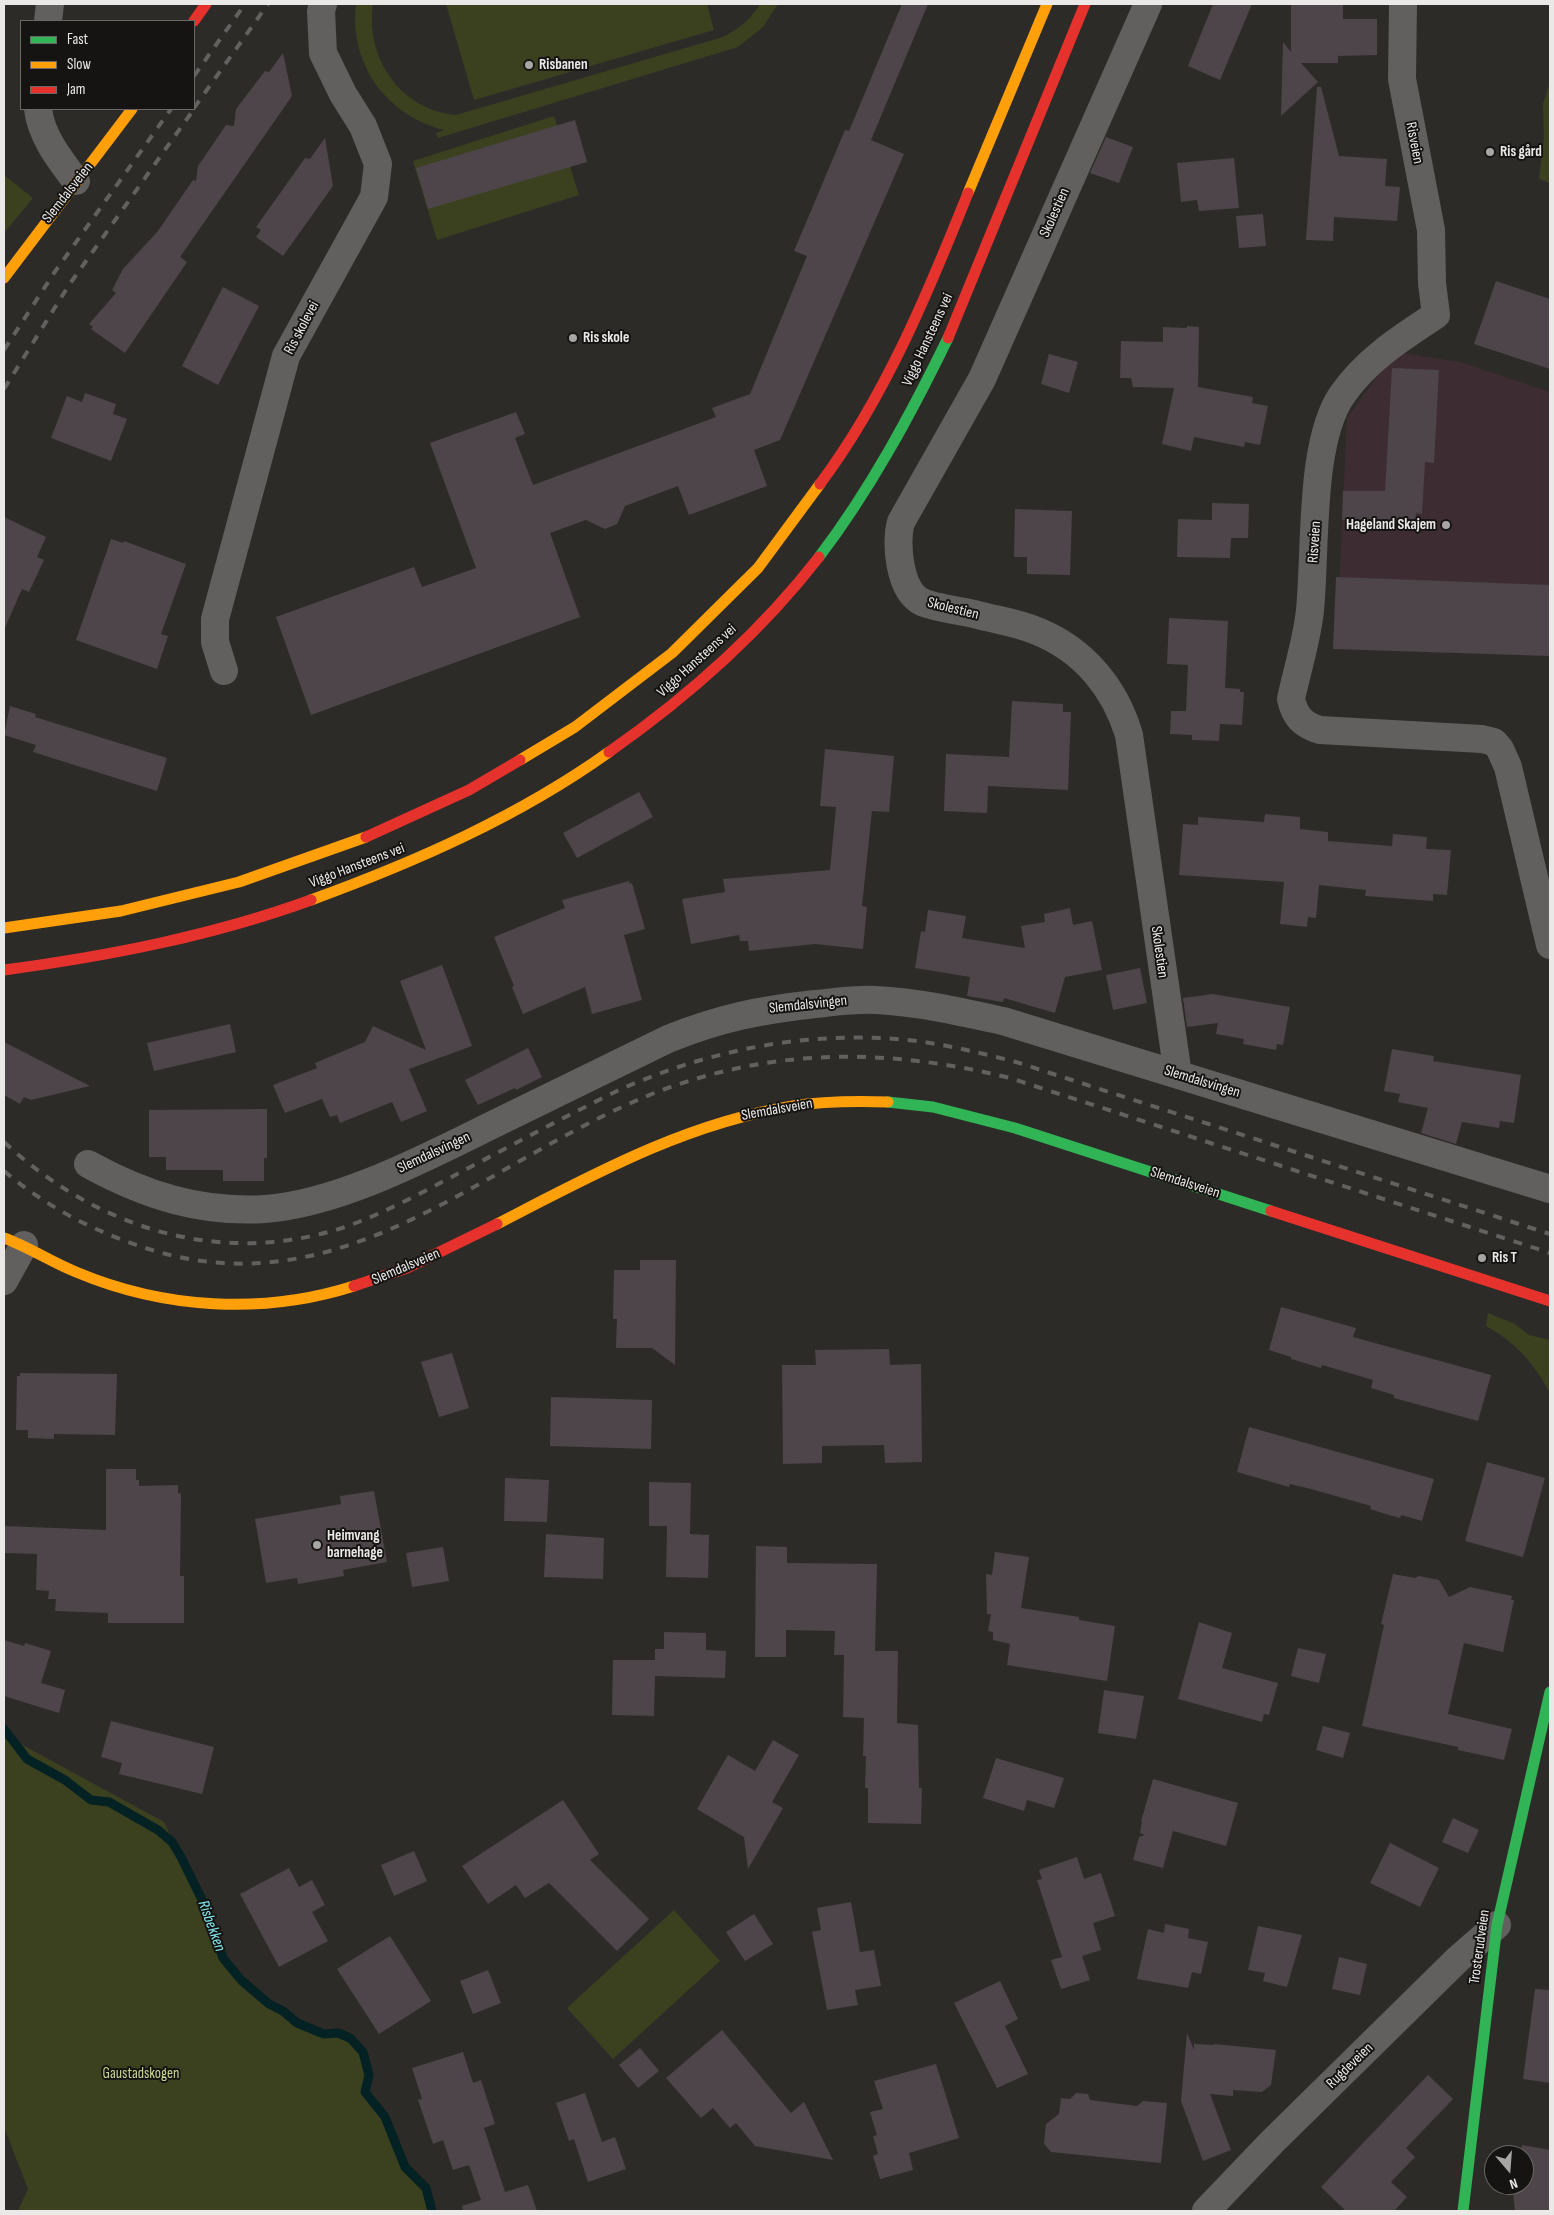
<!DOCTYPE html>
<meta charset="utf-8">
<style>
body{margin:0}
#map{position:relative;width:1554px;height:2215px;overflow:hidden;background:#2d2b28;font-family:"Sofia Sans Condensed",sans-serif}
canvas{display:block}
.frame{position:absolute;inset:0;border:5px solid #ebe9e7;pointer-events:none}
.legend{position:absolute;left:20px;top:20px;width:175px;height:90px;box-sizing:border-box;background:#151412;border:1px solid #6b6967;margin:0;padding:6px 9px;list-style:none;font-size:15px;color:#ebe9e7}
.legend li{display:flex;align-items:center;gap:10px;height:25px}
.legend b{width:25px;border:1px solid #6b6967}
.north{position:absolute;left:1484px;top:2145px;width:50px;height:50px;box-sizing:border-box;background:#151412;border:1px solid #6b6967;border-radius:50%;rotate:162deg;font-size:14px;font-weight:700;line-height:20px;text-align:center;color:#ebe9e7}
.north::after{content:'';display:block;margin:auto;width:18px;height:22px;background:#a8a6a4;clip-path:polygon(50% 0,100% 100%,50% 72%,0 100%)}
</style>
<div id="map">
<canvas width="1554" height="2215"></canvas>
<div class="frame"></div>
<ul class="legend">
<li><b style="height:6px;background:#30b455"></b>Fast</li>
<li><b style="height:6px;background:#ff9f0a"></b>Slow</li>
<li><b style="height:6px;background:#e5322d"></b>Jam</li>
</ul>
<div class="north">N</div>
</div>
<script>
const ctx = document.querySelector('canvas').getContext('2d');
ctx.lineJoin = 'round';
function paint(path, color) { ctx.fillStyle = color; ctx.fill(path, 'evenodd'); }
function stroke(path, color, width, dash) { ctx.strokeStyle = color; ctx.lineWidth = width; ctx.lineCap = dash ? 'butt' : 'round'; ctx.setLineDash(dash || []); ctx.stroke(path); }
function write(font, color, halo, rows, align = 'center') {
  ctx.font = font + ' "Sofia Sans Condensed",sans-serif'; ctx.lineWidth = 4; ctx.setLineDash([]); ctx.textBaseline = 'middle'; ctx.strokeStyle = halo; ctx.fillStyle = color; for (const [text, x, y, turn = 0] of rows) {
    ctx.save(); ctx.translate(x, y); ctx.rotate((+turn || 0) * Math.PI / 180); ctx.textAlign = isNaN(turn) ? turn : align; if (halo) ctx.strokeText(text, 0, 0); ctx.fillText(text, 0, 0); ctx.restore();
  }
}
const commercial = new Path2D(`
 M 1395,352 L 1460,362 L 1550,392 L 1550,638 L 1337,632 L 1347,418 Z`);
const green = new Path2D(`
 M 356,4 L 373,4 C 365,57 400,110 456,115 L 723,37 C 739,29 751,19 760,4 L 778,4 L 763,27 L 738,47 L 438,138 L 436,133 L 444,130 C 386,115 349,64 356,4 Z
 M 446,4 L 707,4 L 714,30 L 474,100 Z
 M 1550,82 L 1550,183 L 1539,179 L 1544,138 L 1543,104 Z
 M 554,116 L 579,195 L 437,240 L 413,161 Z
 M 4,175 L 33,198 L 4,233 Z
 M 1488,1313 L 1515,1324 L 1529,1335 L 1550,1340 L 1550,1393 C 1534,1363 1515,1342 1486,1326 Z
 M 4,1735 L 164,1822 L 204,1904 L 223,1958 L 241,1980 L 269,2004 L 283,2011 L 297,2023 L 323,2034 L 338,2033 L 350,2038 L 363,2052 L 369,2075 L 365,2092 L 384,2117 L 405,2167 L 426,2188 L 432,2211 L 18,2211 L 28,2189 L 4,2127 Z
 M 674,1910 L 720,1961 L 613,2059 L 567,2008 Z`);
const stream = new Path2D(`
 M 4,1729 L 27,1759 L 65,1780 L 91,1800 L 109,1802 L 158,1830 L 172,1842 L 181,1857 L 204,1904 L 223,1958 L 241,1980 L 269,2004 L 283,2011 L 297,2023 L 324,2034 L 338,2033 L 350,2038 L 363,2052 L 369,2075 L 365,2092 L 385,2117 L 405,2167 L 426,2188 L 432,2211`);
const building = new Path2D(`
 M 902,4 L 928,4 L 871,140 L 904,154 L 780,440 L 754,450 L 767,486 L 689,515 L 678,486 L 625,506 L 617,524 L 605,529 L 586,520 L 550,533 L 580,617 L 311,715 L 276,617 L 414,567 L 422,587 L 476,568 L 430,443 L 516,412 L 525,434 L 515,438 L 533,485 L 716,417 L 712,408 L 750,394 L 807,256 L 794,251 L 845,130 L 849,131 Z
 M 1213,4 L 1252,4 L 1220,80 L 1188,66 Z
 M 1291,4 L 1343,4 L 1343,19 L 1377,19 L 1377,55 L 1338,56 L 1338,63 L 1301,63 L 1318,82 L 1281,116 L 1283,42 L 1291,52 Z
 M 283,53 L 292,96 L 180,257 L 187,262 L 125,353 L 91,329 L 93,327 L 89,324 L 116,293 L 112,290 L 123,269 L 158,231 L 193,180 L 196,181 L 198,166 L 226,125 L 234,126 L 236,109 L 265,71 L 269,72 Z
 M 1317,87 L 1321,87 L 1339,156 L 1387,159 L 1385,186 L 1400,187 L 1397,221 L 1334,217 L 1333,241 L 1306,240 Z
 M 575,120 L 587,162 L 428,209 L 416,168 Z
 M 1106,137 L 1133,147 L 1119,183 L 1090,173 Z
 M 325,138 L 333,186 L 283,256 L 256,237 L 261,230 L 256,227 L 305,158 L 310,159 Z
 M 1234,158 L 1239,208 L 1199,211 L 1197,200 L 1181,202 L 1177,163 Z
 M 1263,214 L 1266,246 L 1239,248 L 1236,216 Z
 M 1496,281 L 1550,299 L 1550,369 L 1474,344 Z
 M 223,287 L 259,306 L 218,385 L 182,366 Z
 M 1187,326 L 1199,327 L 1198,387 L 1253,397 L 1252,403 L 1268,406 L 1260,445 L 1245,442 L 1244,447 L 1194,437 L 1191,451 L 1162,444 L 1174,388 L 1133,387 L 1131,378 L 1120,378 L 1121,341 L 1163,342 L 1163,327 L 1187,328 Z
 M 1049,354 L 1078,362 L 1069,393 L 1041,384 Z
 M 1392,368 L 1439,370 L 1434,463 L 1425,462 L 1422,514 L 1416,513 L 1415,524 L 1342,520 L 1343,491 L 1385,491 Z
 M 85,393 L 116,404 L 113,414 L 127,419 L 111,461 L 51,438 L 67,396 L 82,402 Z
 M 1212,503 L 1249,504 L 1248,538 L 1231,538 L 1230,558 L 1177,557 L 1178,519 L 1212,520 Z
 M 1015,509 L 1072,511 L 1070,575 L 1027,574 L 1027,557 L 1014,557 Z
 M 4,517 L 46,537 L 37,557 L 44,560 L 29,592 L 22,589 L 4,630 Z
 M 111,539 L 123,543 L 124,541 L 186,564 L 161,634 L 168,636 L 157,669 L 76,640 Z
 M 1336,577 L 1550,585 L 1550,656 L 1333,649 Z
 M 1169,618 L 1228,621 L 1225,688 L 1240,689 L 1240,692 L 1244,692 L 1242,725 L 1220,724 L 1219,741 L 1192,740 L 1192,735 L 1170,734 L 1171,711 L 1186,711 L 1188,665 L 1167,664 Z
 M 1012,701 L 1063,704 L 1063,712 L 1071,712 L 1068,790 L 988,786 L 987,813 L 944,811 L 946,754 L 1009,757 Z
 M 10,706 L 36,714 L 35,717 L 167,758 L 157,791 L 33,752 L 36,745 L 4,735 Z
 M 825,749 L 894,756 L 889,812 L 872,811 L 862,906 L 867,907 L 863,949 L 815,944 L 749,951 L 748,941 L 740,941 L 739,935 L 691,944 L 682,899 L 725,892 L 723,879 L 830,870 L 836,807 L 820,806 Z
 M 639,792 L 653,817 L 577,858 L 563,833 Z
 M 1265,814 L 1300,817 L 1300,829 L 1328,832 L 1328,841 L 1392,846 L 1393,834 L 1427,837 L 1426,849 L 1451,850 L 1447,895 L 1433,894 L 1433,901 L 1365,896 L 1366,890 L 1319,885 L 1316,918 L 1308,917 L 1307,927 L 1280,924 L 1284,882 L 1179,875 L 1183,824 L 1198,825 L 1198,817 L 1264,822 Z
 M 629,881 L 630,884 L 632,883 L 645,929 L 624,935 L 642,1000 L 592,1014 L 585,987 L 523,1014 L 512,987 L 514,986 L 494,937 L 565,908 L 562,900 Z
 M 1070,908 L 1073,925 L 1092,921 L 1102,970 L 1065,977 L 1055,1013 L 1004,998 L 1003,1002 L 967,996 L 970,977 L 915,968 L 921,931 L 925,932 L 928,910 L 966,916 L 962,938 L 1025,948 L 1021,926 L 1045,922 L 1044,914 Z
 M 442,965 L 472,1046 L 409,1069 L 427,1111 L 401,1122 L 392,1102 L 340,1123 L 337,1115 L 330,1117 L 322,1099 L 285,1113 L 273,1085 L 317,1068 L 315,1063 L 365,1042 L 373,1026 L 426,1050 L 400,981 Z
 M 1140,968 L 1147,1003 L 1113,1010 L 1106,975 Z
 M 1213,994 L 1290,1007 L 1283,1045 L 1277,1044 L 1276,1050 L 1243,1044 L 1244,1039 L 1216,1034 L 1218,1023 L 1187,1027 L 1183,998 Z
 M 230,1024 L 236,1052 L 154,1071 L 147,1043 Z
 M 4,1042 L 90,1086 L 31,1100 L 24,1097 L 20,1104 L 4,1095 Z
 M 528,1048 L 542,1077 L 516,1090 L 515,1088 L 478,1105 L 465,1080 Z
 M 1392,1049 L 1434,1056 L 1433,1061 L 1521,1075 L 1514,1123 L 1500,1121 L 1499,1128 L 1462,1122 L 1456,1144 L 1421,1133 L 1428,1108 L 1398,1102 L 1400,1094 L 1384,1091 Z
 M 267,1109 L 267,1158 L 264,1158 L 264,1181 L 223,1181 L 223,1170 L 166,1170 L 166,1157 L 149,1157 L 149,1110 Z
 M 640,1260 L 676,1260 L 675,1365 L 652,1348 L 616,1348 L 617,1319 L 613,1319 L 614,1270 L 640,1270 Z
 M 1281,1307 L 1356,1328 L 1353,1337 L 1491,1375 L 1478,1421 L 1394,1398 L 1394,1395 L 1371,1388 L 1373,1380 L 1322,1365 L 1321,1368 L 1291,1359 L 1291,1357 L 1269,1350 Z
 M 889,1349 L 890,1365 L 921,1364 L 922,1462 L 885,1463 L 884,1445 L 822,1446 L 822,1463 L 783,1464 L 782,1365 L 816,1365 L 815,1350 Z
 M 452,1353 L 469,1408 L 439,1417 L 421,1362 Z
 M 20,1373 L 117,1374 L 115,1435 L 54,1434 L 54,1439 L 28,1438 L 28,1430 L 16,1430 L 17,1376 L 20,1376 Z
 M 551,1397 L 652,1400 L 651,1449 L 550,1446 Z
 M 1249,1427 L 1434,1479 L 1422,1521 L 1401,1515 L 1400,1518 L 1389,1515 L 1370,1509 L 1371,1506 L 1311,1489 L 1290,1484 L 1289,1487 L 1237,1472 Z
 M 1487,1462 L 1545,1478 L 1523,1557 L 1465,1541 Z
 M 106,1469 L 136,1469 L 136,1480 L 139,1480 L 139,1486 L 178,1485 L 178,1493 L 181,1494 L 180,1576 L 184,1576 L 184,1623 L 108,1623 L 108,1613 L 55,1611 L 56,1599 L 48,1599 L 49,1591 L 36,1590 L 37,1554 L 4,1553 L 4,1526 L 106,1530 Z
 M 505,1478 L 549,1480 L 547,1522 L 504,1521 Z
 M 649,1482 L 691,1483 L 690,1534 L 709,1535 L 708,1578 L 666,1577 L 667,1526 L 649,1526 Z
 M 374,1491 L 387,1562 L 343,1570 L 344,1576 L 298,1584 L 297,1578 L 266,1583 L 255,1519 L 341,1504 L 340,1496 Z
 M 546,1534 L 604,1538 L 603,1579 L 544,1577 Z
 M 756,1546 L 787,1547 L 787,1563 L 877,1564 L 875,1651 L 898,1651 L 897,1723 L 918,1725 L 919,1788 L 922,1788 L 921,1824 L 868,1823 L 868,1788 L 865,1788 L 866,1756 L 863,1756 L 864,1718 L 843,1717 L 844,1655 L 834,1655 L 835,1631 L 786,1630 L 786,1657 L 755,1657 Z
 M 443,1547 L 449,1581 L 412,1587 L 406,1553 Z
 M 995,1552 L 1029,1557 L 1021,1608 L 1079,1617 L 1079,1620 L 1115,1626 L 1107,1681 L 1007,1665 L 1010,1644 L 993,1640 L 993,1632 L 988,1631 L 991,1614 L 987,1614 L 986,1574 L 992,1575 Z
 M 1393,1574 L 1415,1578 L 1419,1576 L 1439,1580 L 1449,1597 L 1470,1587 L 1512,1596 L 1511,1600 L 1514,1600 L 1503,1652 L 1464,1643 L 1448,1714 L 1512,1729 L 1504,1760 L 1458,1750 L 1458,1747 L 1362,1726 L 1384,1625 L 1381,1624 Z
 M 1199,1622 L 1232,1633 L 1222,1668 L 1278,1683 L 1269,1715 L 1264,1714 L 1262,1722 L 1178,1699 Z
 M 664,1632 L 706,1633 L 706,1650 L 726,1651 L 725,1678 L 655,1676 L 654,1716 L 612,1715 L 613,1660 L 655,1660 L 655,1649 L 664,1649 Z
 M 4,1640 L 24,1646 L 25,1643 L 51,1651 L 41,1683 L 65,1690 L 59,1713 L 4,1696 Z
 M 1298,1648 L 1326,1654 L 1319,1683 L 1291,1676 Z
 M 1104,1690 L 1144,1696 L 1136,1739 L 1098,1733 Z
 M 111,1721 L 214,1747 L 202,1794 L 119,1774 L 122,1763 L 101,1757 Z
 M 1323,1726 L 1350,1733 L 1343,1758 L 1316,1750 Z
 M 773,1740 L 799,1755 L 772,1802 L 783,1808 L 748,1869 L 744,1837 L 697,1809 L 728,1755 L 755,1771 Z
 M 996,1758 L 1064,1778 L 1054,1808 L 1027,1800 L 1024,1811 L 983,1798 Z
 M 1153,1779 L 1238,1803 L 1226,1846 L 1173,1831 L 1163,1868 L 1133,1860 L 1139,1837 L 1145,1835 L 1140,1833 L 1142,1822 L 1141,1822 Z
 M 563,1800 L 599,1854 L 590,1860 L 649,1919 L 617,1951 L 549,1883 L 525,1898 L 516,1885 L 488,1904 L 462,1866 Z
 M 1453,1818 L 1479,1830 L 1468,1853 L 1442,1842 Z
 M 1390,1843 L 1439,1868 L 1420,1907 L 1370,1883 Z
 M 414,1851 L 427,1881 L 394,1896 L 381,1865 Z
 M 1077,1857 L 1084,1879 L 1101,1873 L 1115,1916 L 1093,1923 L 1101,1950 L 1082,1956 L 1090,1980 L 1061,1989 L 1051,1960 L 1062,1957 L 1037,1880 L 1042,1879 L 1039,1870 Z
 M 289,1868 L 299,1887 L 312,1880 L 325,1905 L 312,1912 L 328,1941 L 279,1967 L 240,1894 Z
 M 851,1902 L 860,1952 L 874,1950 L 881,1986 L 855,1990 L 858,2005 L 827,2010 L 812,1932 L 821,1930 L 817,1908 Z
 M 754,1914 L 773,1944 L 745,1961 L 726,1932 Z
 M 1165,1924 L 1189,1929 L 1188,1938 L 1208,1942 L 1201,1974 L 1192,1972 L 1188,1988 L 1137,1979 L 1148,1929 L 1164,1933 Z
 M 1258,1926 L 1302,1935 L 1287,1987 L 1263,1981 L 1265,1973 L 1248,1970 Z
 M 390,1936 L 431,2001 L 379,2034 L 337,1969 Z
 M 1339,1957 L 1367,1964 L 1360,1995 L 1332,1989 Z
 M 488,1970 L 501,2003 L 473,2014 L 460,1981 Z
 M 1000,1981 L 1018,2019 L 1005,2026 L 1028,2074 L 997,2088 L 954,2003 Z
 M 1535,1989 L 1550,1990 L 1550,2083 L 1523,2079 Z
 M 722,2030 L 791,2113 L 804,2102 L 833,2160 L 755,2146 L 736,2123 L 730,2128 L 713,2108 L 701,2118 L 666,2078 Z
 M 1187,2033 L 1194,2050 L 1194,2044 L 1214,2045 L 1214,2044 L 1276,2050 L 1271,2085 L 1262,2092 L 1233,2090 L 1233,2096 L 1210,2094 L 1231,2150 L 1203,2161 L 1181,2101 Z
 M 640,2048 L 659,2071 L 638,2088 L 619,2065 Z
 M 463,2052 L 473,2083 L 481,2080 L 495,2124 L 484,2128 L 505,2192 L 528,2185 L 537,2211 L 463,2211 L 462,2206 L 481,2200 L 469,2165 L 453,2170 L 443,2140 L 433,2144 L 418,2100 L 422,2099 L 412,2068 Z
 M 936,2064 L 959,2138 L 909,2153 L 913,2170 L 880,2179 L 873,2156 L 878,2154 L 873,2136 L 877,2135 L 870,2112 L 883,2109 L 874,2081 Z
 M 1428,2075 L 1453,2099 L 1406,2148 L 1415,2157 L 1391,2182 L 1407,2197 L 1394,2211 L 1346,2211 L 1321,2187 Z
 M 585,2093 L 602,2142 L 615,2137 L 626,2169 L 588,2182 L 574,2139 L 569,2141 L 556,2103 Z
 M 1076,2093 L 1088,2094 L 1090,2100 L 1121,2104 L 1137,2106 L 1143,2101 L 1167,2103 L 1161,2163 L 1051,2152 L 1044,2144 L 1046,2124 L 1059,2114 L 1061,2098 L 1070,2099 Z
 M 1522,2145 L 1550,2150 L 1550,2211 L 1515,2211 L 1513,2193 L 1515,2185 L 1524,2185 L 1524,2155 L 1521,2155 Z`);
const street = new Path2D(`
 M 1148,4 L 982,379 L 901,522 C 895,542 899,591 922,602 C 935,608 963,611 978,615 C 997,620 1018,623 1037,631 C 1084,650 1115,688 1129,735 L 1178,1075
 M 1403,4 L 1402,79 L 1431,230 L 1432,283 L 1436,315 C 1401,338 1366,360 1342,395 C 1309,443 1316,551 1310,610 C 1307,640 1297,670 1291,699 C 1295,717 1303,725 1320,730 L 1482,739 L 1494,742 L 1500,749 L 1508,767 L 1550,945
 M 48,21 L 50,4
 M 38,109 C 41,136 60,160 76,181
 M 224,671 L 215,642 L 215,619 L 286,356 L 374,197 L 378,164 L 363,126 L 343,94 L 323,53 L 321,11 L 323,4
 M 88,1164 C 144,1195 200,1213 265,1209 C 337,1204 423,1159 488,1127 C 548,1098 608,1068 668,1039 C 720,1018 760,1010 815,1004 C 835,1002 856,999 876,1000 C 918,1002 962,1012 1003,1021 L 1550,1189
 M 4,1281 L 24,1245
 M 1206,2211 L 1272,2142 L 1458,1959 L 1497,1925`);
const fast = new Path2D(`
 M 819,557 C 870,490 911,414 948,338
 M 888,1102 L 933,1107 L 1015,1128 L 1271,1211
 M 1463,2211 L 1497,1925 L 1550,1692`);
const slow = new Path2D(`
 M 968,193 L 1047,4
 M 4,278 L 132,109
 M 520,760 L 575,727 L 672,653 L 758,568 L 820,484
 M 311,900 C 415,862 518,817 609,752
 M 4,928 L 121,911 L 239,882 L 366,837
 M 497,1224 C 592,1175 686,1123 793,1106 C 824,1101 856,1101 888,1102
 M 4,1238 C 29,1247 51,1262 76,1272 C 164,1309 263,1315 354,1286`);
const jam = new Path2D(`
 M 194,21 L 206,4
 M 948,338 L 1085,4
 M 820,484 C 885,397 928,293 968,193
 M 609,752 C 686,698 761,632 819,557
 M 366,837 L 469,790 L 520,760
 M 4,970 C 108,956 212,936 311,900
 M 1271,1211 L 1550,1301
 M 354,1286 L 407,1268 L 497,1224`);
const rail = new Path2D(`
 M 194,76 L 245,4
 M 194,108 L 268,4
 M 4,350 L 54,273 L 171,109
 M 4,389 L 69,285 L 194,109
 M 4,1142 C 97,1228 218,1267 342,1228 C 383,1214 423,1192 461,1172 C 514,1144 566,1116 619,1090 C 707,1051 800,1032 896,1039 C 937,1042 977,1052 1016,1062 L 1550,1234
 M 4,1171 C 49,1209 99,1234 155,1251 C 353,1309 494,1152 665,1089 C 781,1047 892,1049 1010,1078 L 1550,1253`);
const markers = [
 [529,65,5,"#a8a6a4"],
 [1490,152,5,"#a8a6a4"],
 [573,338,5,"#a8a6a4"],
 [1446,525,5,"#a8a6a4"],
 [1482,1258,5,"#a8a6a4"],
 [317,1545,5,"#a8a6a4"]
];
const poiNames = [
 ["Risbanen",539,65],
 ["Ris gård",1500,152],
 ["Ris skole",583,338],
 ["Hageland Skajem",1436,525,"right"],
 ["Ris T",1492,1258],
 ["Heimvang",327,1536],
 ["barnehage",327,1553]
];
const streetNames = [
 ["Risveien",1414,143,79],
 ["Slemdalsveien",68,193,-52],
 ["Skolestien",1055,213,-66],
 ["Ris skolevei",302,328,-62],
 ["Viggo Hansteens vei",928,340,-65],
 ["Risveien",1315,542,-86],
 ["Skolestien",953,609,14],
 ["Viggo Hansteens vei",697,661,-42],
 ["Viggo Hansteens vei",357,866,-21],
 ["Skolestien",1159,952,82],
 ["Slemdalsvingen",808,1005,-6],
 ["Slemdalsvingen",1202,1082,17],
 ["Slemdalsveien",777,1110,-10],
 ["Slemdalsvingen",434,1153,-25],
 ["Slemdalsveien",1185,1183,18],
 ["Slemdalsveien",406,1267,-23],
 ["Trosterudveien",1480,1947,-82],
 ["Rugdeveien",1350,2066,-44]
];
const parkNames = [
 ["Gaustadskogen",141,2074]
];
const waterNames = [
 ["Risbekken",211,1926,70]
];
paint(commercial, '#3d2d32');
paint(green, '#3b411f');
stroke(stream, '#042123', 9);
paint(building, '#4d4549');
stroke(street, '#61605e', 28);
stroke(fast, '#30b455', 11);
stroke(slow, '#ff9f0a', 11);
stroke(jam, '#e5322d', 11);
stroke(rail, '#63615f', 4, [9, 9]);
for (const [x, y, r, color] of markers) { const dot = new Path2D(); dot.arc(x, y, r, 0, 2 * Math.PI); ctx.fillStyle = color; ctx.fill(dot); stroke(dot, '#151412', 2); }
write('bold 15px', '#ebe9e7', '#151412', poiNames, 'left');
write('15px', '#ebe9e7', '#151412', streetNames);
write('15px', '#c8d991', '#151412', parkNames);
write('italic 16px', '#82e8ef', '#151412', waterNames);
</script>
